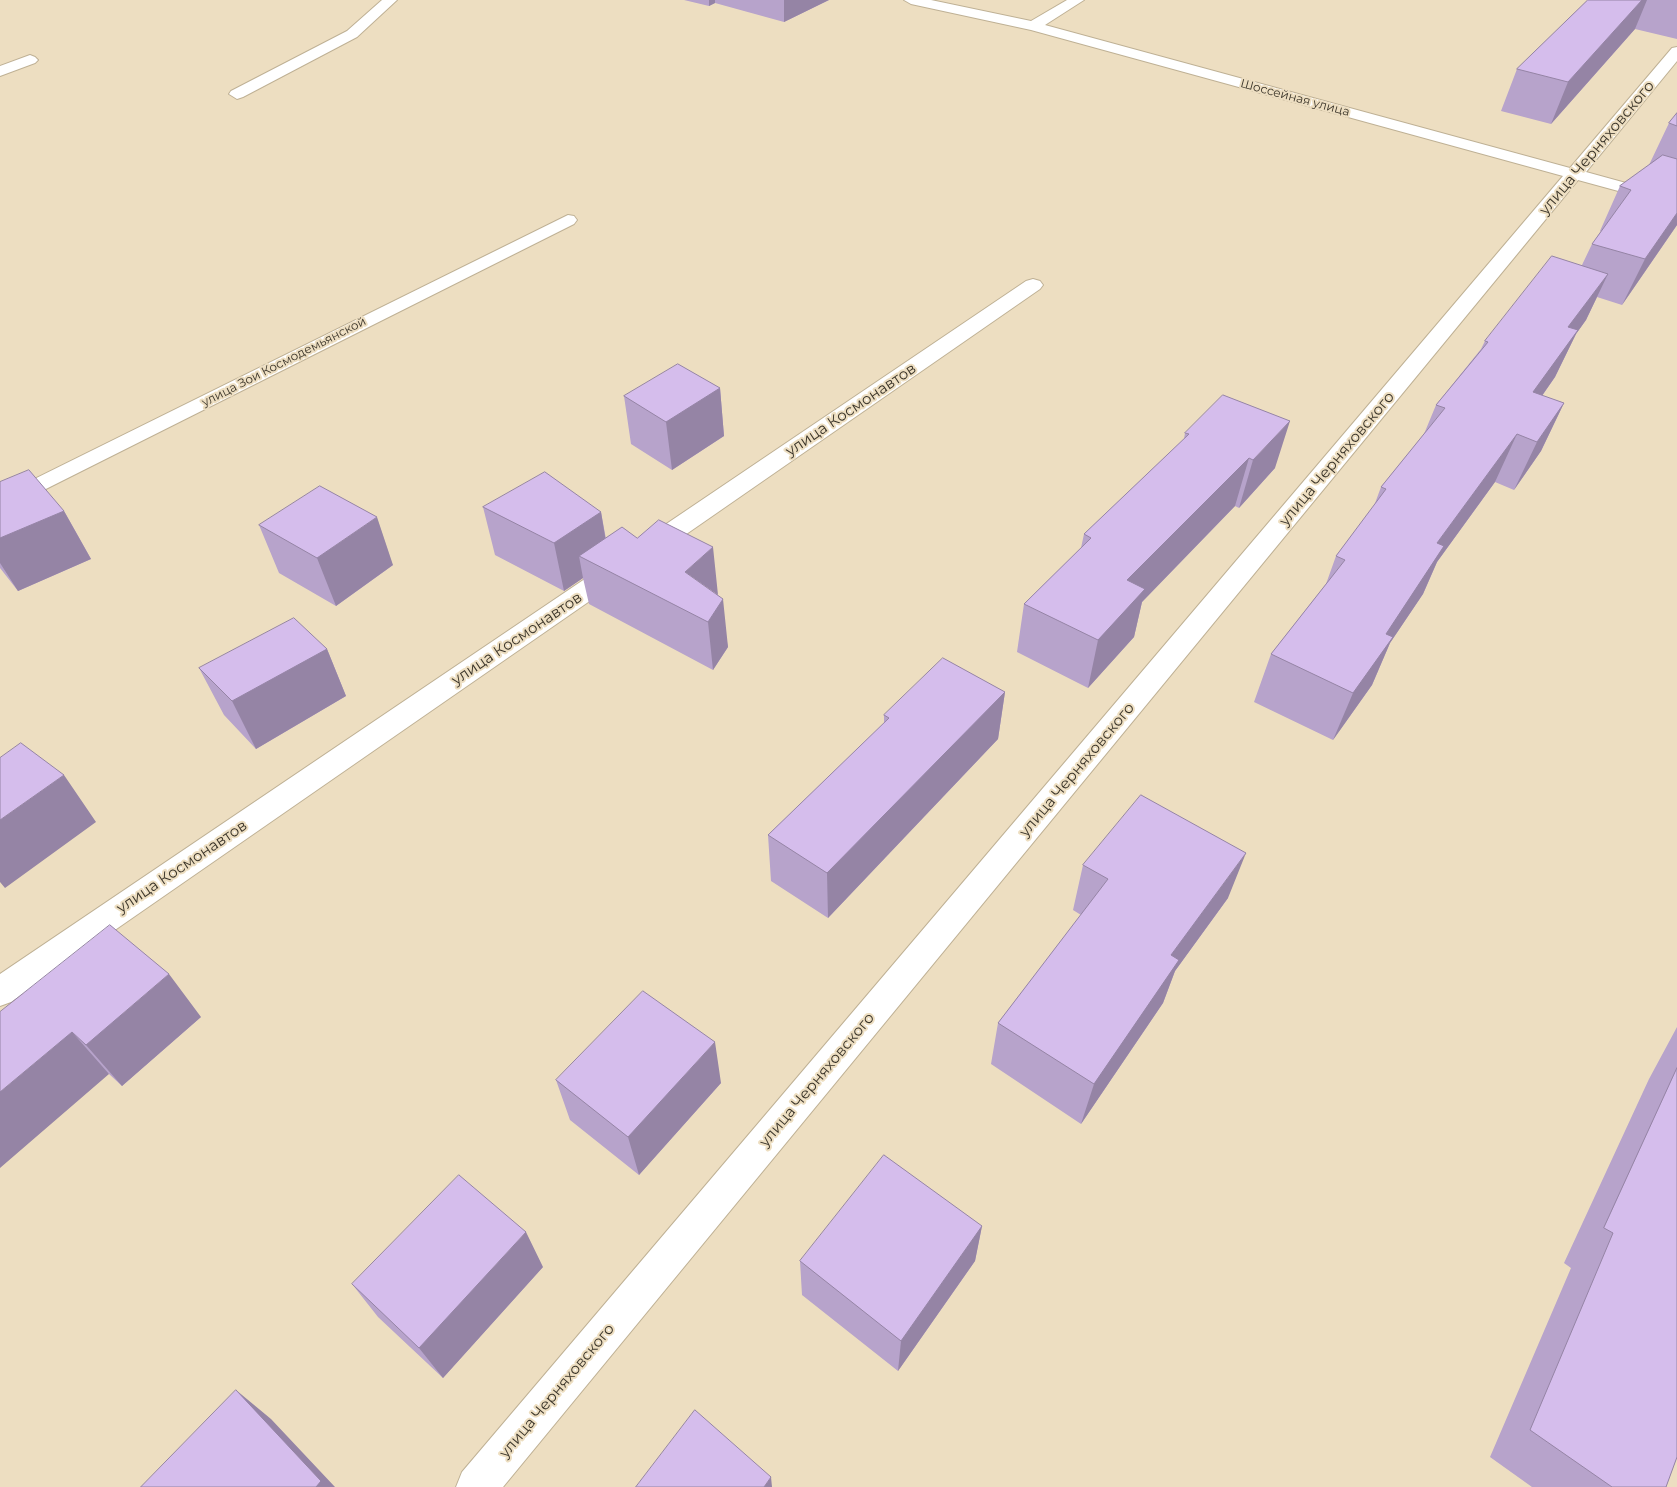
<!DOCTYPE html>
<meta charset="utf-8">
<style>
body{margin:0}
canvas{display:block;background:#eddec1}
</style>
<canvas width="1677" height="1487"></canvas>
<script>
const ctx = document.querySelector('canvas').getContext('2d');
ctx.lineJoin = 'round';
function stroke(path, color, width, dash) { ctx.strokeStyle = color; ctx.lineWidth = width; ctx.lineCap = dash ? 'butt' : 'round'; ctx.setLineDash(dash || []); ctx.stroke(path); }
function paint(path, color) { ctx.fillStyle = color; ctx.fill(path, 'evenodd'); }
function write(font, color, halo, rows, align = 'center') {
  ctx.font = font + ' Montserrat,sans-serif'; ctx.lineWidth = 4; ctx.setLineDash([]); ctx.textBaseline = 'middle'; ctx.strokeStyle = halo; ctx.fillStyle = color; for (const [text, x, y, turn = 0] of rows) {
    ctx.save(); ctx.translate(x, y); ctx.rotate((+turn || 0) * Math.PI / 180); ctx.textAlign = isNaN(turn) ? turn : align; if (halo) ctx.strokeText(text, 0, 0); ctx.fillText(text, 0, 0); ctx.restore();
  }
}
const minor = new Path2D(`
 M 382,0 L 397,0 L 357,37 L 243,97 L 237,99 L 229,94 L 231,91 L 347,31 Z
 M 904,0 L 931,0 L 1031,21 L 1067,0 L 1084,0 L 1045,25 L 1570,168 L 1672,48 L 1677,47 L 1677,61 L 1586,172 L 1677,197 L 1677,207 L 1578,180 L 503,1487 L 456,1487 L 462,1472 L 1563,176 L 1031,30 L 911,4 Z
 M 30,55 L 35,57 L 38,60 L 35,63 L 0,76 L 0,66 Z
 M 568,215 L 574,216 L 577,220 L 574,224 L 0,512 L 0,496 Z
 M 1033,279 L 1040,281 L 1043,285 L 1040,289 L 11,1002 L 0,1006 L 0,974 L 1026,281 Z`);
const wall = new Path2D(`
 M 684,0 L 829,0 L 784,22 L 715,3 L 709,6 Z
 M 1588,0 L 1677,0 L 1677,39 L 1635,29 L 1551,124 L 1501,111 L 1517,69 Z
 M 1677,113 L 1677,225 L 1622,305 L 1597,297 L 1586,320 L 1576,334 L 1555,377 L 1542,396 L 1564,403 L 1541,451 L 1514,490 L 1495,482 L 1437,562 L 1423,594 L 1390,643 L 1372,685 L 1333,740 L 1254,702 L 1271,654 L 1326,584 L 1336,556 L 1374,506 L 1381,487 L 1424,434 L 1436,405 L 1481,349 L 1485,341 L 1582,265 L 1592,244 L 1601,231 L 1600,231 L 1620,186 L 1649,165 L 1669,123 Z
 M 720,388 L 724,436 L 672,470 L 631,444 L 624,396 Z
 M 1185,433 L 1275,468 L 1239,508 L 1235,506 L 1142,602 L 1134,637 L 1088,688 L 1017,652 L 1024,604 L 1081,548 L 1084,534 L 1184,439 Z
 M 0,482 L 64,511 L 91,559 L 18,591 L 0,568 Z
 M 483,507 L 601,512 L 606,539 L 718,595 L 728,647 L 713,670 L 589,604 L 583,578 L 564,591 L 495,555 Z
 M 259,525 L 393,565 L 336,606 L 279,573 Z
 M 327,649 L 346,696 L 256,749 L 224,715 L 199,668 Z
 M 1005,692 L 998,739 L 828,918 L 771,881 L 768,835 L 884,724 L 884,715 Z
 M 1083,865 L 1228,898 L 1175,971 L 1163,1003 L 1081,1124 L 991,1064 L 998,1023 L 1081,915 L 1073,910 Z
 M 0,1012 L 201,1017 L 122,1086 L 109,1074 Z
 M 1677,1027 L 1677,1457 L 1666,1487 L 1532,1487 L 1490,1457 L 1571,1268 L 1564,1263 L 1649,1079 Z
 M 556,1080 L 721,1083 L 639,1175 L 570,1120 Z
 M 982,1226 L 975,1261 L 898,1371 L 802,1295 L 800,1261 Z
 M 543,1267 L 443,1378 L 378,1317 L 352,1284 Z`);
const shadedWall = new Path2D(`
 M 709,0 L 715,0 L 715,3 L 709,6 Z
 M 784,0 L 829,0 L 784,22 Z
 M 1642,0 L 1647,0 L 1635,29 L 1551,124 L 1568,82 Z
 M 1677,213 L 1677,225 L 1622,305 L 1645,259 Z
 M 1608,274 L 1586,320 L 1576,334 L 1555,377 L 1511,440 L 1533,392 L 1568,327 Z
 M 720,388 L 724,436 L 672,470 L 666,422 Z
 M 1564,403 L 1541,451 L 1514,490 L 1537,442 Z
 M 1290,421 L 1275,468 L 1239,508 L 1253,460 Z
 M 1517,434 L 1495,482 L 1437,562 L 1423,594 L 1390,643 L 1372,685 L 1333,740 L 1353,693 L 1386,634 L 1437,543 Z
 M 1249,458 L 1235,506 L 1142,602 L 1134,637 L 1088,688 L 1098,640 L 1127,580 Z
 M 64,511 L 91,559 L 18,591 L 0,563 L 0,538 Z
 M 601,512 L 609,560 L 579,556 L 583,578 L 564,591 L 554,543 Z
 M 377,517 L 393,565 L 336,606 L 317,558 Z
 M 713,547 L 718,595 L 685,572 Z
 M 723,599 L 728,647 L 713,670 L 708,622 Z
 M 327,649 L 346,696 L 256,749 L 232,701 Z
 M 1005,692 L 998,739 L 828,918 L 827,873 Z
 M 64,775 L 96,822 L 5,888 L 0,882 L 0,820 Z
 M 1246,853 L 1228,898 L 1175,971 L 1163,1003 L 1081,1124 L 1094,1084 L 1171,955 Z
 M 169,974 L 201,1017 L 122,1086 L 86,1045 Z
 M 72,1032 L 109,1074 L 0,1168 L 0,1092 Z
 M 715,1042 L 721,1083 L 639,1175 L 628,1137 Z
 M 982,1226 L 975,1261 L 898,1371 L 901,1341 Z
 M 526,1232 L 543,1267 L 443,1378 L 419,1348 Z
 M 236,1390 L 271,1419 L 335,1487 L 316,1487 Z
 M 771,1477 L 772,1487 L 764,1487 Z`);
const building = new Path2D(`
 M 1588,0 L 1642,0 L 1568,82 L 1517,69 Z
 M 1677,113 L 1677,126 L 1669,123 Z
 M 1663,155 L 1677,159 L 1677,213 L 1645,259 L 1592,244 L 1631,190 L 1620,186 Z
 M 1552,256 L 1608,274 L 1568,327 L 1578,330 L 1533,392 L 1564,403 L 1537,442 L 1517,434 L 1437,543 L 1444,546 L 1386,634 L 1393,637 L 1353,693 L 1271,654 L 1345,560 L 1336,556 L 1386,489 L 1381,487 L 1445,408 L 1436,405 L 1488,342 L 1485,341 Z
 M 678,364 L 720,388 L 666,422 L 624,396 Z
 M 1223,395 L 1290,421 L 1253,460 L 1249,458 L 1127,580 L 1145,589 L 1098,640 L 1024,604 L 1091,538 L 1084,534 L 1189,434 L 1185,433 Z
 M 29,470 L 64,511 L 0,538 L 0,482 Z
 M 545,472 L 601,512 L 554,543 L 483,507 Z
 M 320,486 L 377,517 L 317,558 L 259,525 Z
 M 659,520 L 713,547 L 685,572 L 723,599 L 708,622 L 579,556 L 622,527 L 637,538 Z
 M 294,618 L 327,649 L 232,701 L 199,668 Z
 M 943,658 L 1005,692 L 827,873 L 768,835 L 889,718 L 884,715 Z
 M 21,743 L 64,775 L 0,820 L 0,758 Z
 M 1141,795 L 1246,853 L 1171,955 L 1179,960 L 1094,1084 L 998,1023 L 1108,879 L 1083,865 Z
 M 110,925 L 169,974 L 86,1045 L 72,1032 L 0,1092 L 0,1012 Z
 M 643,991 L 715,1042 L 628,1137 L 556,1080 Z
 M 1677,1068 L 1677,1457 L 1666,1487 L 1612,1487 L 1530,1430 L 1613,1233 L 1604,1228 Z
 M 884,1155 L 982,1226 L 901,1341 L 800,1261 Z
 M 459,1175 L 526,1232 L 419,1348 L 352,1284 Z
 M 236,1390 L 321,1481 L 316,1487 L 141,1487 Z
 M 695,1410 L 771,1477 L 764,1487 L 636,1487 Z`);
const farStreetnames = [
 ["Шоссейная улица",1295,98,15],
 ["улица Зои Космодемьянской",284,362,-27]
];
const streetNames = [
 ["улица Черняховского",1597,148,-50],
 ["улица Космонавтов",851,410,-34],
 ["улица Черняховского",1337,459,-50],
 ["улица Космонавтов",517,639,-34],
 ["улица Черняховского",1077,770,-50],
 ["улица Космонавтов",182,867,-34],
 ["улица Черняховского",817,1080,-50],
 ["улица Черняховского",557,1391,-50]
];
stroke(minor, '#bfb195', 2);
paint(minor, '#fff');
paint(wall, '#b7a3cb');
paint(shadedWall, '#9584a5');
paint(building, '#d5bdec');
stroke(building, '#9584a5', 1);
write('12px', '#3a3429', '#eddec1', farStreetnames);
write('15px', '#3a3429', '#eddec1', streetNames);
</script>
